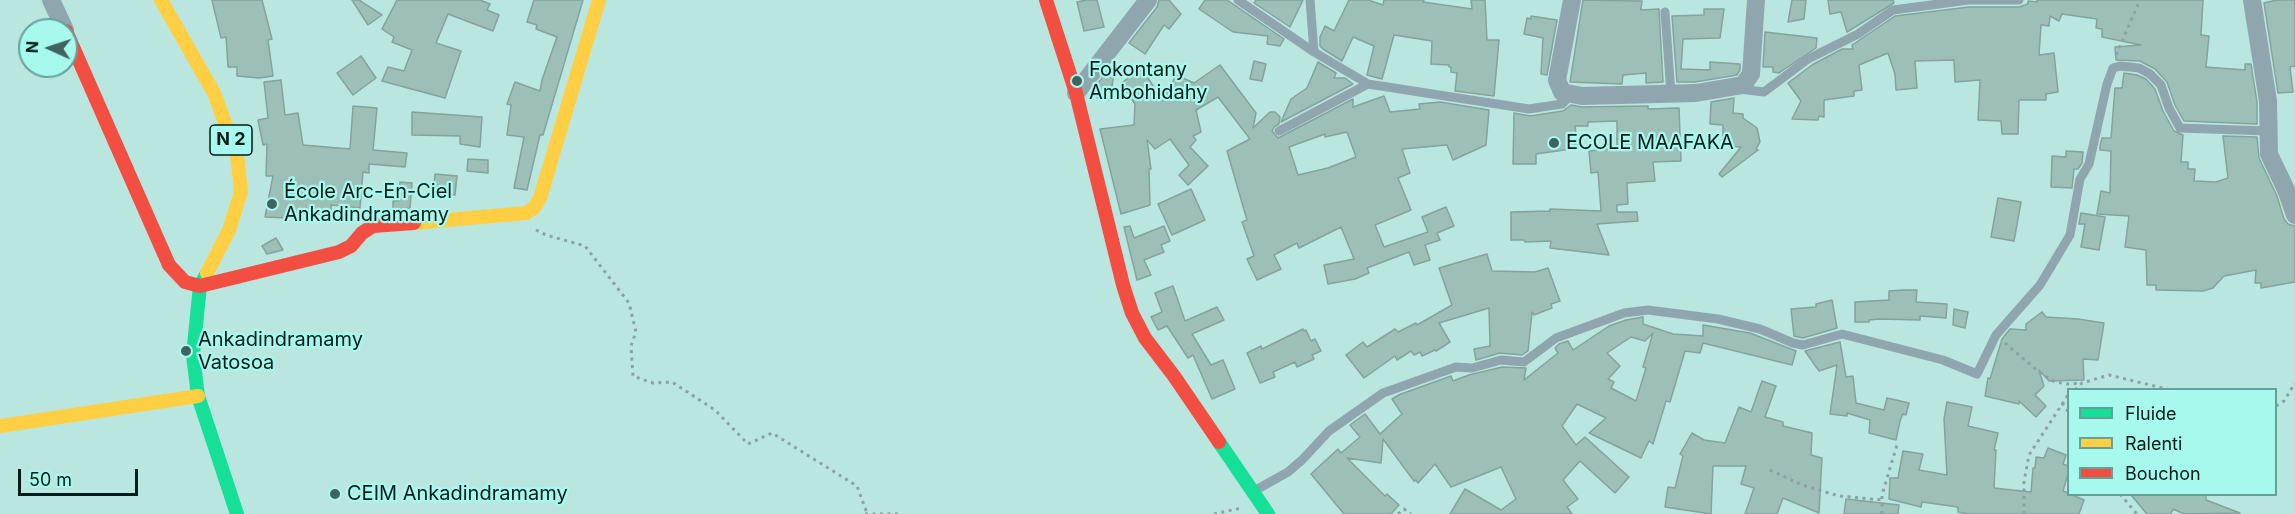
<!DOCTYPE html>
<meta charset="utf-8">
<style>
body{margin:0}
#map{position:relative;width:2295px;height:514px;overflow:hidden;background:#bae6e0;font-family:Inter,sans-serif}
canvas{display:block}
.legend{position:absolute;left:2067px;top:388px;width:210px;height:108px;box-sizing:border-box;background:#a7f9ee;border:2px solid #64a199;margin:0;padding:8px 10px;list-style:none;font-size:18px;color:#001d1a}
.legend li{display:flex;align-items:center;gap:12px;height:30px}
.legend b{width:30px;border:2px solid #64a199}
.north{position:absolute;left:18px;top:18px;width:60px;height:60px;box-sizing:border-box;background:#a7f9ee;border:2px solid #64a199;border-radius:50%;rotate:273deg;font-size:16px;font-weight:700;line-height:24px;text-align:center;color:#001d1a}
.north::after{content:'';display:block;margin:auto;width:21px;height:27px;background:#41635f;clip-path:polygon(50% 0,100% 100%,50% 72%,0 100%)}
.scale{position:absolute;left:18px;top:469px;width:120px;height:27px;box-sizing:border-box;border:3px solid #001d1a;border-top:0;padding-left:8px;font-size:18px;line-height:21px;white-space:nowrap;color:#001d1a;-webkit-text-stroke:4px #a7f9ee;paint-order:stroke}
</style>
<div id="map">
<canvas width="2295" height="514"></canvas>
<ul class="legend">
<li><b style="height:8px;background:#16e098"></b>Fluide</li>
<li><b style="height:8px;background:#ffcf43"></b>Ralenti</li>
<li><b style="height:8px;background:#f24e42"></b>Bouchon</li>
</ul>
<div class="north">N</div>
<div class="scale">50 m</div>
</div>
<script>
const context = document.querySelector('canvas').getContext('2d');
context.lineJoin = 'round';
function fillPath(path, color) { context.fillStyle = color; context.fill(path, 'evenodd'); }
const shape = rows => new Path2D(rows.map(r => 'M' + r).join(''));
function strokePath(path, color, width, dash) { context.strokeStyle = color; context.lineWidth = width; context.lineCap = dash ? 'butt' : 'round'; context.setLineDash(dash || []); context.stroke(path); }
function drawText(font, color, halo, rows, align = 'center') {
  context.font = font + ' Inter,sans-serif'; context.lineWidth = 4.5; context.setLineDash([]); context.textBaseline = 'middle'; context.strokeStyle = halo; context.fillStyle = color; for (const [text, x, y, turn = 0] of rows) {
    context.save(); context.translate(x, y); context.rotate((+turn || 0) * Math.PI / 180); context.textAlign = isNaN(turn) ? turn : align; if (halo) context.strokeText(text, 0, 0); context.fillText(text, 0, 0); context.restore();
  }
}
const building = shape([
 [212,0,262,0,272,39,268,40,273,76,259,78,237,76,237,67,228,67,226,37,221,38,212,0],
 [352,0,359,0,382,15,368,25,352,0],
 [397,0,480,0,490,4,487,10,499,15,493,31,448,14,436,43,461,51,445,98,382,81,388,67,404,71,412,50,392,42,394,37,382,29,397,0],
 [534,0,583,0,543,135,540,135,527,190,514,188,524,137,507,135,511,105,507,104,515,82,540,91,542,80,557,37,536,29,537,25,527,22,534,0],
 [1086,0,1097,0,1104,27,1084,31,1077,2,1086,0],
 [1159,0,1169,0,1181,14,1169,29,1164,25,1145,54,1129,43,1157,7,1159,0],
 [1205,0,1227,0,1284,39,1280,46,1267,44,1268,36,1233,32,1199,9,1205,0],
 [1256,0,1303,0,1290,27,1254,3,1256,0],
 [1349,0,1368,0,1383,5,1384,0,1424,0,1423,2,1472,9,1471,0,1485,0,1487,40,1499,40,1494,96,1455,91,1457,73,1451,72,1451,67,1449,67,1449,65,1431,64,1432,41,1394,35,1382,79,1367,75,1374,46,1353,37,1342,61,1323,49,1320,46,1320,37,1325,26,1334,31,1349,0],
 [1583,0,1642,1,1641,10,1659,9,1663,82,1646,83,1646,73,1623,75,1622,84,1570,82,1583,0],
 [1792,0,1806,0,1804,19,1788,22,1792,0],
 [1828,0,1893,0,1894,3,1847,32,1841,12,1830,14,1828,0],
 [2037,0,2203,0,2201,35,2209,36,2206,67,2245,70,2245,64,2251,64,2257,102,2257,124,2184,121,2175,105,2167,82,2155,69,2140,61,2116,60,2115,47,2141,45,2102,37,2102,29,2096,28,2097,19,2062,14,2059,21,2050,16,2049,26,2041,25,2039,55,2054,53,2058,92,2046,94,2046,100,2019,100,2018,134,2002,134,2001,121,1978,120,1980,80,1955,82,1954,60,1915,61,1917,88,1896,90,1895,74,1888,53,1859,65,1862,90,1854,91,1854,96,1824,100,1824,117,1819,116,1818,120,1792,119,1801,101,1788,83,1812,65,1842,49,1853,49,1852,45,1895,16,1969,7,2019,7,2028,4,2028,1,2037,2,2037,0],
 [2277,0,2295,0,2295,66,2290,67,2293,92,2278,93,2264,3,2277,0],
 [1704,9,1724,9,1720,38,1683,39,1681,69,1710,70,1710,62,1740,64,1740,70,1737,75,1695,82,1677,82,1672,16,1704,15,1704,9],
 [1531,16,1557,20,1547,75,1541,74,1543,38,1524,34,1527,18,1531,19,1531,16],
 [1765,32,1817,38,1816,48,1779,73,1773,72,1773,67,1763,67,1765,32],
 [361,56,376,78,353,95,337,73,361,56],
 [1254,61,1266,64,1262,81,1250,79,1254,61],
 [1318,62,1336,73,1334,78,1345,78,1353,84,1281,122,1291,99,1307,88,1318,62],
 [1220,65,1256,113,1253,128,1270,112,1275,112,1280,117,1279,124,1274,127,1272,131,1278,138,1353,99,1353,107,1384,96,1390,112,1420,109,1419,104,1440,102,1489,110,1486,145,1453,160,1447,145,1402,149,1410,173,1398,178,1411,210,1375,225,1384,247,1428,232,1422,217,1446,207,1454,226,1437,233,1440,240,1425,245,1430,260,1414,265,1409,252,1367,268,1369,273,1355,279,1328,284,1324,265,1354,259,1341,227,1299,248,1297,243,1274,255,1281,269,1257,280,1247,259,1254,256,1242,222,1247,220,1227,151,1250,139,1218,97,1196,110,1201,132,1193,136,1196,140,1190,147,1208,166,1188,185,1179,175,1189,165,1170,139,1155,149,1147,140,1151,169,1149,169,1150,205,1121,214,1100,129,1134,125,1135,104,1121,83,1142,69,1163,101,1176,75,1194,83,1220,65],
 [1347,132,1356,157,1328,168,1298,175,1289,147,1325,134,1325,137,1347,132],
 [1107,71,1114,73,1110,100,1097,98,1099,90,1094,89,1107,71],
 [2124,73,2137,75,2146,79,2155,89,2163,111,2174,131,2183,135,2181,162,2188,162,2188,169,2195,169,2194,181,2216,182,2228,178,2223,136,2257,137,2259,158,2277,196,2284,219,2288,224,2295,226,2295,282,2261,288,2261,283,2255,283,2256,270,2224,276,2213,288,2203,291,2156,290,2156,285,2147,285,2146,250,2125,247,2129,216,2097,214,2101,191,2110,193,2111,151,2100,150,2100,146,2102,138,2111,138,2115,88,2122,88,2124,73],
 [281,80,285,115,298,113,303,145,350,149,353,106,377,108,373,150,407,153,405,167,369,164,369,173,363,172,360,208,331,205,331,214,290,213,287,218,265,217,273,176,266,176,267,144,263,145,258,120,268,118,264,82,281,80],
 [1734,98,1733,113,1743,114,1743,118,1757,128,1760,142,1756,149,1758,150,1722,177,1719,174,1741,147,1723,146,1723,125,1710,124,1711,102,1734,98],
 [1571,105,1582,107,1648,106,1648,109,1679,108,1681,161,1653,162,1655,181,1627,183,1628,204,1617,205,1617,212,1637,212,1638,221,1597,224,1609,255,1550,248,1551,241,1525,242,1524,240,1511,240,1511,212,1550,211,1550,209,1601,211,1598,172,1591,173,1589,151,1617,148,1617,121,1588,122,1588,126,1575,126,1578,148,1536,154,1536,164,1513,164,1514,113,1530,116,1563,111,1571,105],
 [412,112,482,117,480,147,460,144,460,136,412,135,412,112],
 [2066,151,2083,152,2082,163,2078,169,2074,169,2072,188,2051,187,2052,156,2066,157,2066,151],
 [468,159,488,160,488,173,467,171,468,159],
 [435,174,457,176,455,195,433,193,435,174],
 [400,182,412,183,410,208,393,209,393,201,398,201,400,182],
 [1191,189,1205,220,1172,235,1158,204,1191,189],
 [1998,198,2021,202,2014,241,1991,237,1998,198],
 [2081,213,2105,217,2099,250,2081,247,2085,224,2079,224,2081,213],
 [1130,226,1134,238,1164,226,1170,241,1161,245,1164,252,1144,260,1151,275,1137,280,1124,227,1130,226],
 [276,238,283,250,267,254,262,246,276,238],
 [1487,254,1492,271,1535,272,1548,268,1560,301,1551,304,1552,308,1534,315,1532,312,1528,351,1522,355,1500,353,1476,360,1474,349,1490,346,1489,308,1439,323,1450,342,1436,351,1435,350,1422,356,1420,352,1414,355,1411,351,1397,360,1395,356,1364,378,1346,355,1363,342,1367,347,1395,329,1398,332,1416,323,1417,325,1452,305,1439,268,1487,254],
 [1173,286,1185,321,1217,307,1224,320,1192,334,1211,365,1223,360,1235,389,1212,399,1193,355,1188,358,1167,326,1158,330,1151,317,1162,312,1155,293,1173,286],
 [1903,290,1917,290,1916,302,1947,304,1946,318,1920,316,1920,320,1879,319,1869,320,1869,322,1855,322,1855,302,1889,300,1889,291,1903,290],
 [1832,300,1837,328,1803,338,1794,336,1791,309,1816,307,1816,304,1832,300],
 [1954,309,1968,312,1965,328,1953,325,1954,309],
 [2042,312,2046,317,2078,319,2104,323,2098,360,2083,359,2084,380,2049,381,2039,370,2044,386,2035,395,2046,406,2036,417,2019,401,2019,404,1985,396,1988,378,1990,379,2002,339,2010,329,2026,330,2026,324,2042,312],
 [1643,317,1643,324,1673,334,1703,336,1703,325,1750,333,1796,351,1792,365,1703,343,1700,353,1685,351,1670,402,1666,401,1653,444,1649,441,1641,458,1589,433,1606,418,1577,404,1562,426,1576,445,1585,437,1629,477,1615,493,1580,461,1563,480,1578,499,1567,507,1572,514,1450,514,1465,489,1501,510,1516,499,1501,467,1451,487,1435,464,1418,483,1416,480,1414,481,1383,439,1381,463,1347,458,1385,496,1387,494,1399,505,1391,514,1344,514,1311,474,1338,449,1341,453,1360,437,1350,425,1365,414,1380,434,1402,414,1392,399,1401,394,1451,376,1453,381,1469,375,1502,367,1526,368,1524,380,1558,353,1555,348,1559,344,1568,341,1573,350,1609,326,1626,320,1643,317],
 [1653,333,1643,367,1646,368,1636,401,1611,388,1614,382,1608,379,1620,366,1607,353,1631,337,1645,341,1653,333],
 [1303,329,1304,331,1306,330,1311,341,1315,339,1321,351,1312,355,1314,359,1297,367,1295,362,1273,372,1275,377,1260,383,1247,353,1261,346,1262,349,1303,329],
 [1840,342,1846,377,1853,376,1856,403,1884,410,1887,398,1909,403,1906,415,1903,414,1900,421,1896,440,1869,433,1870,420,1847,413,1847,416,1830,414,1837,365,1819,371,1805,351,1840,342],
 [1762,381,1776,386,1765,417,1783,422,1783,426,1812,433,1811,455,1822,458,1819,513,1783,498,1777,514,1745,514,1754,488,1741,484,1746,466,1713,466,1711,514,1665,507,1668,487,1675,488,1683,456,1680,454,1692,433,1704,440,1725,443,1739,407,1751,412,1762,381],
 [1947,402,1972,407,1968,426,1998,433,1994,450,1996,450,1994,488,2031,492,2033,468,2035,468,2036,457,2044,458,2048,448,2066,455,2063,464,2068,466,2068,474,2063,491,2084,500,2079,514,1969,514,1958,512,1958,507,1922,502,1921,507,1889,499,1890,478,1898,478,1903,451,1923,454,1919,470,1947,475,1944,419,1947,402],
 [2131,495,2206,495,2206,500,2240,513,2184,514,2173,509,2171,514,2147,514,2131,495],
 [1846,499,1899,505,1898,514,1844,514,1846,499]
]);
const path = shape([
 [2116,55,2140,0],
 [536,230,546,235,585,246,629,303,636,332,631,346,633,376,653,383,672,382,715,410,748,444,772,433,857,486,867,513],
 [2005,343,2040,373,2055,382,2067,384,2082,383],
 [2075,390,2082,383,2109,375,2171,390],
 [2062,403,2068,411],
 [2276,406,2284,401,2295,383],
 [1770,470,1802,485,1839,496,1882,500],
 [2120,494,2137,514],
 [865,514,901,514],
 [1214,514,1241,508],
 [1398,514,1404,509,1411,514],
 [1882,514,1882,495,1897,445],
 [2024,514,2024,482,2029,455,2068,395]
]);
const lane = shape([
 [1238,0,1314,52,1368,84,1529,109,1562,104,1571,95],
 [1310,0,1314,52],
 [1665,12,1671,94],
 [1739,89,1764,92,1808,59,1858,34,1893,10,1969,0,2019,0],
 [1279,131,1368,84],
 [1254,491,1288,472,1302,460,1329,431,1383,393,1456,367,1472,368,1501,360,1524,362,1556,338,1624,313,1648,310,1718,319,1760,329,1793,343,1803,345,1842,334,1943,360,1977,374,1996,335,2040,285,2070,235,2080,179,2089,164,2107,84,2113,68,2120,66,2139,68,2150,74,2161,85,2169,108,2180,128,2268,131]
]);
const street = shape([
 [51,0,65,30],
 [1572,0,1557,80,1562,92,1582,96,1696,93,1743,85,1751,74,1756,0],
 [2252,0,2268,101,2269,154,2287,192,2295,215],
 [1076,93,1148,0]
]);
const fast = shape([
 [207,273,200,286,193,355,198,396,237,514],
 [1219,442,1268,514]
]);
const slow = shape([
 [161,0,214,93,237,155,241,192,229,230,207,273],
 [414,223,526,213,534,208,540,198,599,0],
 [0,426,198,396]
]);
const jam = shape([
 [1046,0,1076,93,1123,285,1132,313,1145,338,1174,376,1219,442],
 [66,31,169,265,185,282,200,286,339,252,351,246,362,233,373,226,414,223]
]);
const markers = [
 [1077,81,6,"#41635f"],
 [1554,143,6,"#41635f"],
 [272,204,6,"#41635f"],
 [186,351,6,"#41635f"],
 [335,494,6,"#41635f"]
];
const shields = [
 [231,140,42]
];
const shieldNames = [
 ["N 2",231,140]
];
const poiNames = [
 ["Fokontany",1089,70],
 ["Ambohidahy",1089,93],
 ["ECOLE MAAFAKA",1566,143],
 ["École Arc-En-Ciel",284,192],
 ["Ankadindramamy",284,215],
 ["Ankadindramamy",198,340],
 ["Vatosoa",198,363],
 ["CEIM Ankadindramamy",347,494]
];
fillPath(building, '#9cc0b7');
strokePath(building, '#83a39c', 1.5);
strokePath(path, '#8aa2a5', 3, [3, 4.5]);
strokePath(lane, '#90a6ae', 9);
strokePath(street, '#90a6ae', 18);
strokePath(fast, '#16e098', 14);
strokePath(slow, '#ffcf43', 14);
strokePath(jam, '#f24e42', 14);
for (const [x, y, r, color] of markers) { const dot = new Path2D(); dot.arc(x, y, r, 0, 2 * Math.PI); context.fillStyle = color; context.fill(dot); strokePath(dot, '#a7f9ee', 2); }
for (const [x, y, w] of shields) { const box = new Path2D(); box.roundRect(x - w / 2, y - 15, w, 30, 4.5); context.fillStyle = '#a7f9ee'; context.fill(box); strokePath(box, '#001d1a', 1.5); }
drawText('bold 18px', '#001d1a', null, shieldNames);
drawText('20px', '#001d1a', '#a7f9ee', poiNames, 'left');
</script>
